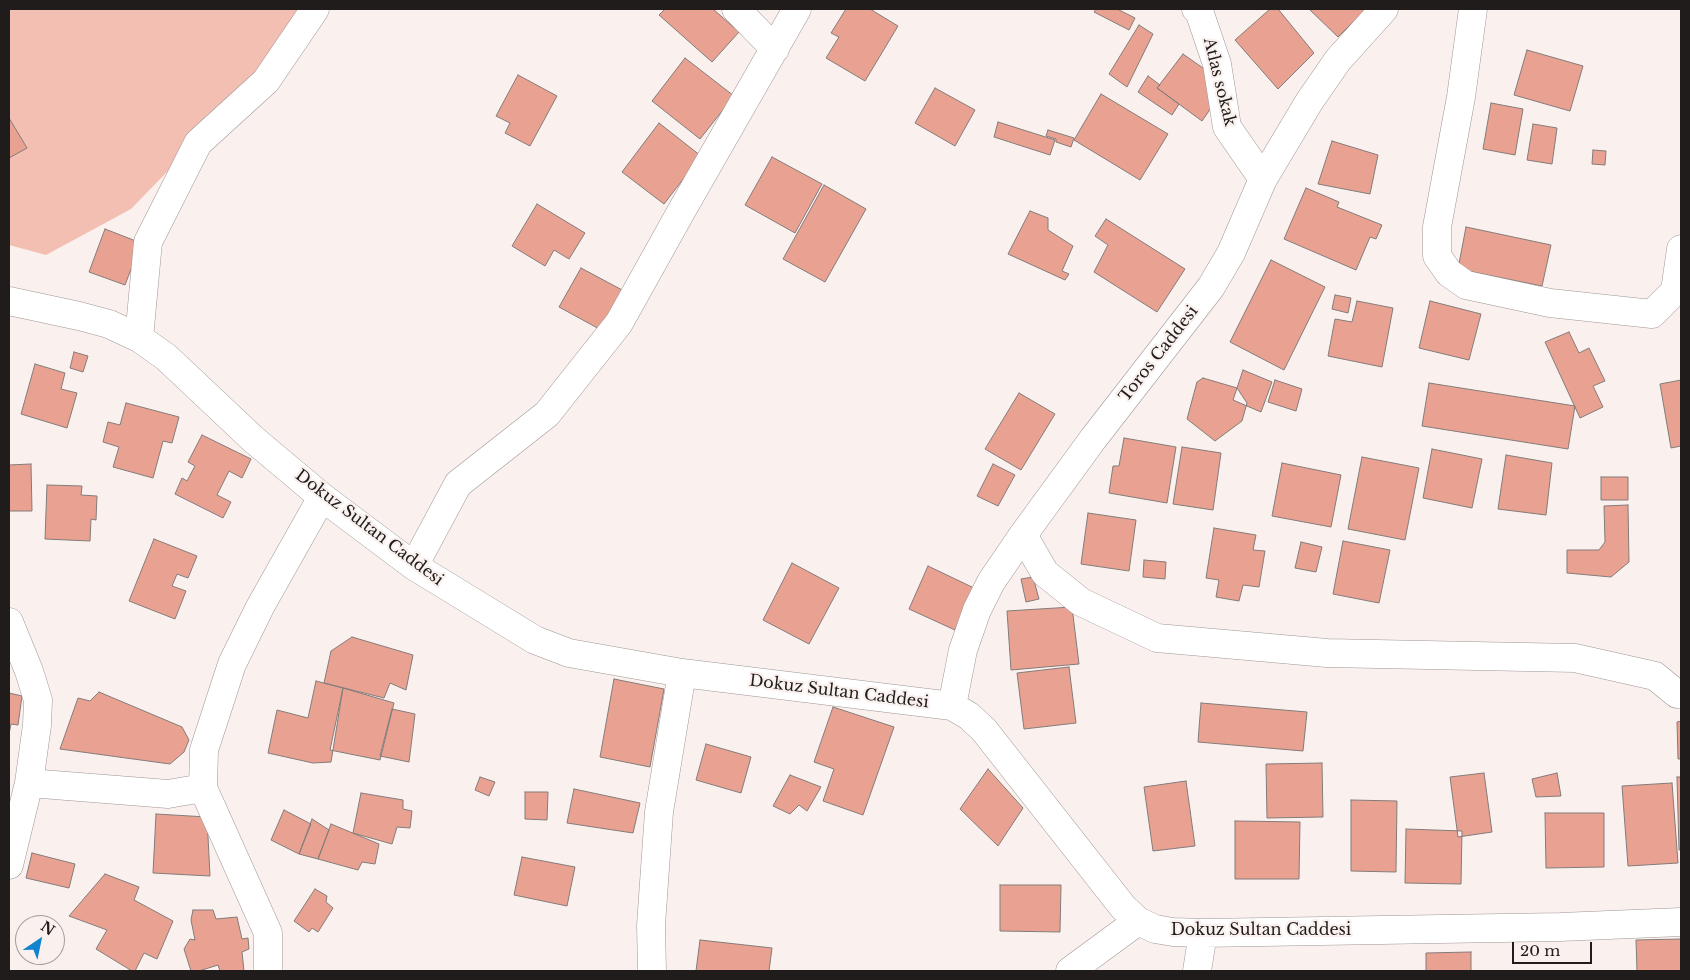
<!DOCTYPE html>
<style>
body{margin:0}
#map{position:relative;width:1690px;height:980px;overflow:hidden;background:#faf1ef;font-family:"Libre Baskerville",serif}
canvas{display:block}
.frame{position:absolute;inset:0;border:10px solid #1f1c1b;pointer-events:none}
.north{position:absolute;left:15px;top:915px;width:50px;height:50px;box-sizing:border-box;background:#faf1ef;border:1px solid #a29c9a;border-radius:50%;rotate:34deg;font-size:14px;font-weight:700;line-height:20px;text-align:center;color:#1f1c1b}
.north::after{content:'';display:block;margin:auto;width:18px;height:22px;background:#1284cd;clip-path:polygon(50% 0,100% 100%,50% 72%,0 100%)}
.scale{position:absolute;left:1512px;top:942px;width:80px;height:22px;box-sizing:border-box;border:2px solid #1f1c1b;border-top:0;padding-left:6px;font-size:15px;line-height:18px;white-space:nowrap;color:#1f1c1b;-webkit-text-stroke:4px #faf1ef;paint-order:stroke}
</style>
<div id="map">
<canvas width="1690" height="980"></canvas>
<div class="frame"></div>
<div class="north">N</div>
<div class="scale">20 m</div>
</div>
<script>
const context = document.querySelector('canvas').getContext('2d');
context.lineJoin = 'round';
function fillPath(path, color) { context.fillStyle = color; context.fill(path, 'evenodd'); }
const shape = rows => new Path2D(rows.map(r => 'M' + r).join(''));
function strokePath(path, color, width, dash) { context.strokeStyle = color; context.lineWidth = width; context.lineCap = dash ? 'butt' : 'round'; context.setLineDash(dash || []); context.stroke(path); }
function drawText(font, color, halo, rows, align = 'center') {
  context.font = font + ' "Libre Baskerville",serif'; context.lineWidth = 4.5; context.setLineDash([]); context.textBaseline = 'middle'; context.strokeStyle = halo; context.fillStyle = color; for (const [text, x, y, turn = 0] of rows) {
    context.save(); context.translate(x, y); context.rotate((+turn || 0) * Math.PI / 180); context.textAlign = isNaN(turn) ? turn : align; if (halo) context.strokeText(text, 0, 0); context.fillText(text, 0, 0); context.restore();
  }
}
const green = shape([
 [9,9,302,9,234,103,131,209,46,255,9,245]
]);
const building = shape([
 [665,9,713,9,739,32,712,62,659,15,665,9],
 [846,9,870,9,898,26,865,81,826,58,839,37,831,33,846,9],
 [1096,9,1117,9,1135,18,1129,30,1094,12,1096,9],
 [1270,9,1278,9,1314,53,1278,89,1235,40,1270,9],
 [1309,9,1366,9,1338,37,1309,9],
 [1139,25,1153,34,1127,87,1109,74,1139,25],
 [1527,50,1583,66,1570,111,1514,95,1527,50],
 [1183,54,1227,85,1202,121,1157,88,1183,54],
 [685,58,734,96,700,139,652,101,685,58],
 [518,75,557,96,530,146,505,133,510,123,496,116,518,75],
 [1148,76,1160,85,1157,88,1179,104,1172,115,1138,92,1148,76],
 [935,88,975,110,955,146,915,123,935,88],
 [1101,94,1168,134,1140,180,1074,140,1101,94],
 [1491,103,1523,109,1515,155,1483,149,1491,103],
 [9,118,27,148,9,158,9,118],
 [998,122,1055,140,1050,155,994,137,998,122],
 [659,123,701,156,664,204,622,172,659,123],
 [1533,124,1557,128,1552,164,1527,160,1533,124],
 [1048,130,1074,138,1071,147,1056,142,1056,139,1046,136,1048,130],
 [1332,141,1378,155,1370,194,1318,184,1332,141],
 [1593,150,1606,151,1605,165,1592,164,1593,150],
 [772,157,822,184,795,233,745,205,772,157],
 [824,185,866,209,825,282,783,259,824,185],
 [1306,188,1339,202,1337,207,1382,225,1376,239,1370,237,1356,270,1284,239,1306,188],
 [537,204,585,233,569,259,554,250,545,266,512,246,537,204],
 [1030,211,1048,218,1048,230,1073,246,1062,271,1069,274,1065,280,1008,254,1030,211],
 [1106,219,1185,269,1157,312,1094,272,1108,245,1095,236,1106,219],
 [1466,227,1551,245,1542,286,1458,269,1466,227],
 [105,229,141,243,125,285,89,272,105,229],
 [1271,260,1325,287,1284,370,1230,342,1271,260],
 [581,268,624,291,603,331,559,307,581,268],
 [1335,295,1351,298,1348,313,1332,309,1335,295],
 [1357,301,1393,308,1382,367,1328,356,1335,319,1352,322,1357,301],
 [1430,301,1481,314,1469,360,1419,348,1430,301],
 [1569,332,1579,353,1589,348,1605,381,1593,386,1603,407,1580,418,1545,342,1569,332],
 [74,352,88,356,83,372,70,368,74,352],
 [35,364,65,373,61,389,77,393,67,428,21,414,35,364],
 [1243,370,1272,382,1261,412,1233,400,1243,370],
 [1203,378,1237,388,1247,403,1242,421,1215,441,1187,419,1197,382,1203,378],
 [1275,380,1302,389,1296,411,1268,402,1275,380],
 [1681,380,1681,446,1671,448,1660,384,1681,380],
 [1429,383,1575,406,1568,449,1422,426,1429,383],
 [1019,393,1055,414,1021,470,985,449,1019,393],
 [126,403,179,417,172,443,163,441,153,478,113,467,119,447,103,442,108,422,120,425,126,403],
 [202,435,251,459,242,478,229,471,217,495,231,502,223,518,175,494,182,478,187,481,195,466,188,462,202,435],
 [1124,438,1176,447,1167,503,1109,493,1113,466,1119,466,1124,438],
 [1182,447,1221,453,1213,510,1173,504,1182,447],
 [1432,449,1482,459,1472,508,1423,498,1432,449],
 [1506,455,1552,463,1546,515,1498,509,1506,455],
 [1362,457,1419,468,1405,540,1348,529,1362,457],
 [1282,463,1341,475,1331,527,1272,516,1282,463],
 [31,464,32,511,9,511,9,465,31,464],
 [993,464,1015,475,998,506,977,496,993,464],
 [1601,477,1628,477,1628,500,1601,500,1601,477],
 [47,485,82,486,81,495,97,496,96,520,91,519,90,541,45,539,47,485],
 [1628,505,1629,562,1611,577,1567,573,1567,550,1599,550,1605,542,1604,506,1628,505],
 [1088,513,1136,520,1129,571,1081,564,1088,513],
 [1214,528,1256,535,1253,550,1265,551,1259,587,1243,585,1239,601,1216,597,1219,580,1206,578,1214,528],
 [154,539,197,556,188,578,177,574,172,586,186,591,175,619,129,601,154,539],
 [1343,541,1390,550,1379,603,1333,594,1343,541],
 [1301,542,1322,547,1316,572,1295,568,1301,542],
 [1144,560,1166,562,1165,579,1143,577,1144,560],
 [792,563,839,588,809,644,763,620,792,563],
 [928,566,974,588,955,630,909,609,928,566],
 [1033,577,1039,599,1026,602,1021,579,1033,577],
 [1072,607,1079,664,1011,670,1007,611,1072,607],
 [352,637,413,655,406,690,390,683,384,698,324,683,331,651,352,637],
 [1069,667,1076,723,1024,729,1017,673,1069,667],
 [614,679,664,689,650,767,600,757,614,679],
 [316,681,343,688,331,762,313,763,268,753,277,710,308,718,316,681],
 [343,688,394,703,380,760,330,750,343,688],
 [99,692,182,727,189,740,184,752,170,764,60,749,78,698,90,701,99,692],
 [9,693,22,696,18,725,11,724,9,734,9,693],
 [1201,703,1307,712,1303,751,1198,742,1201,703],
 [833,707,894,727,863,815,823,801,834,769,814,762,833,707],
 [392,709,415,714,409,762,380,756,392,709],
 [1681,721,1681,759,1678,759,1677,722,1681,721],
 [706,744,751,757,741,793,696,780,706,744],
 [1322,763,1323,817,1267,818,1266,764,1322,763],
 [988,769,1023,808,998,846,960,809,988,769],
 [1484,773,1492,832,1458,837,1450,777,1484,773],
 [1557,773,1561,796,1536,797,1532,779,1557,773],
 [790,775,821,787,807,811,799,805,790,814,773,806,790,775],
 [480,777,495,782,489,796,475,790,480,777],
 [1677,777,1681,777,1681,850,1679,850,1677,777],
 [1186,781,1195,846,1153,851,1144,787,1186,781],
 [1672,783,1678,863,1628,866,1622,786,1672,783],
 [574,789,640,803,633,833,567,823,574,789],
 [525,792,548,792,547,820,525,819,525,792],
 [361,793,403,800,403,809,412,811,410,828,397,827,392,844,353,833,361,793],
 [1351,800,1397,801,1396,872,1351,871,1351,800],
 [284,810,311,824,299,854,271,840,284,810],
 [1545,813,1604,813,1604,867,1546,868,1545,813],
 [156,814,207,817,210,876,153,873,156,814],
 [312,819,329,830,318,859,299,854,312,819],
 [1235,821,1300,822,1299,879,1235,879,1235,821],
 [331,824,379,844,375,864,362,862,358,870,318,859,331,824],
 [1406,829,1462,831,1461,884,1405,883,1406,829],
 [32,853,75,864,69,888,26,878,32,853],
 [522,857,575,867,567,906,514,895,522,857],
 [105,874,139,887,134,900,173,921,157,959,144,953,135,971,132,971,96,949,107,930,69,916,105,874],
 [1000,885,1061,885,1060,932,1000,931,1000,885],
 [315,889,327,896,326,902,333,908,318,932,312,928,309,932,294,921,315,889],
 [193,910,213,910,216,919,237,917,242,939,248,938,249,949,242,952,244,971,220,971,218,965,199,971,191,971,184,949,190,939,195,940,191,920,193,910],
 [1681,939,1681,971,1637,971,1636,940,1681,939],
 [700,940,772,948,769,971,696,971,700,940],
 [1471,952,1471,971,1426,971,1426,953,1471,952]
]);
const minor = shape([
 [736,9,775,49],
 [1196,9,1199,11,1217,64,1227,127,1263,179],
 [1473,9,1461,97,1437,227,1437,256,1449,273,1466,285,1550,303,1652,314,1675,291,1681,249],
 [9,301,79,316,109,324,139,338,166,357,253,439,322,497,414,566,535,640,569,653,682,673,952,706,969,716,984,730,1123,907,1138,921,1155,929,1173,932,1203,933,1560,927,1681,922],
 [139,338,148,242,198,143,266,81,315,9],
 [1023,535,1045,573,1081,602,1157,638,1327,653,1575,658,1655,676,1677,694,1681,694],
 [414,566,458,484,547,414,619,323,682,210,797,9],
 [9,622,29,671,38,700,37,725,29,783,9,865],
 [952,706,963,650,977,610,991,582,1023,535,1093,439,1211,287,1231,253,1263,179,1309,102,1338,60,1384,9],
 [29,783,168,794,203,788],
 [268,971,268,933,203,788,204,750,232,664,260,607,322,497],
 [652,971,651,925,659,812,682,673],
 [1070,971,1138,921],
 [1197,971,1203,933]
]);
const streetNames = [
 ["Atlas sokak",1219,82,76],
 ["Toros Caddesi",1159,354,-52],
 ["Dokuz Sultan Caddesi",369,528,37],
 ["Dokuz Sultan Caddesi",839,692,7],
 ["Dokuz Sultan Caddesi",1261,930]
];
fillPath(green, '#f3bfb3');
fillPath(building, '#e9a292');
strokePath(building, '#837b79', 1);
strokePath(minor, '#9e9694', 29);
strokePath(minor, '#fff', 28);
drawText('16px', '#1f1c1b', '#faf1ef', streetNames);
</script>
